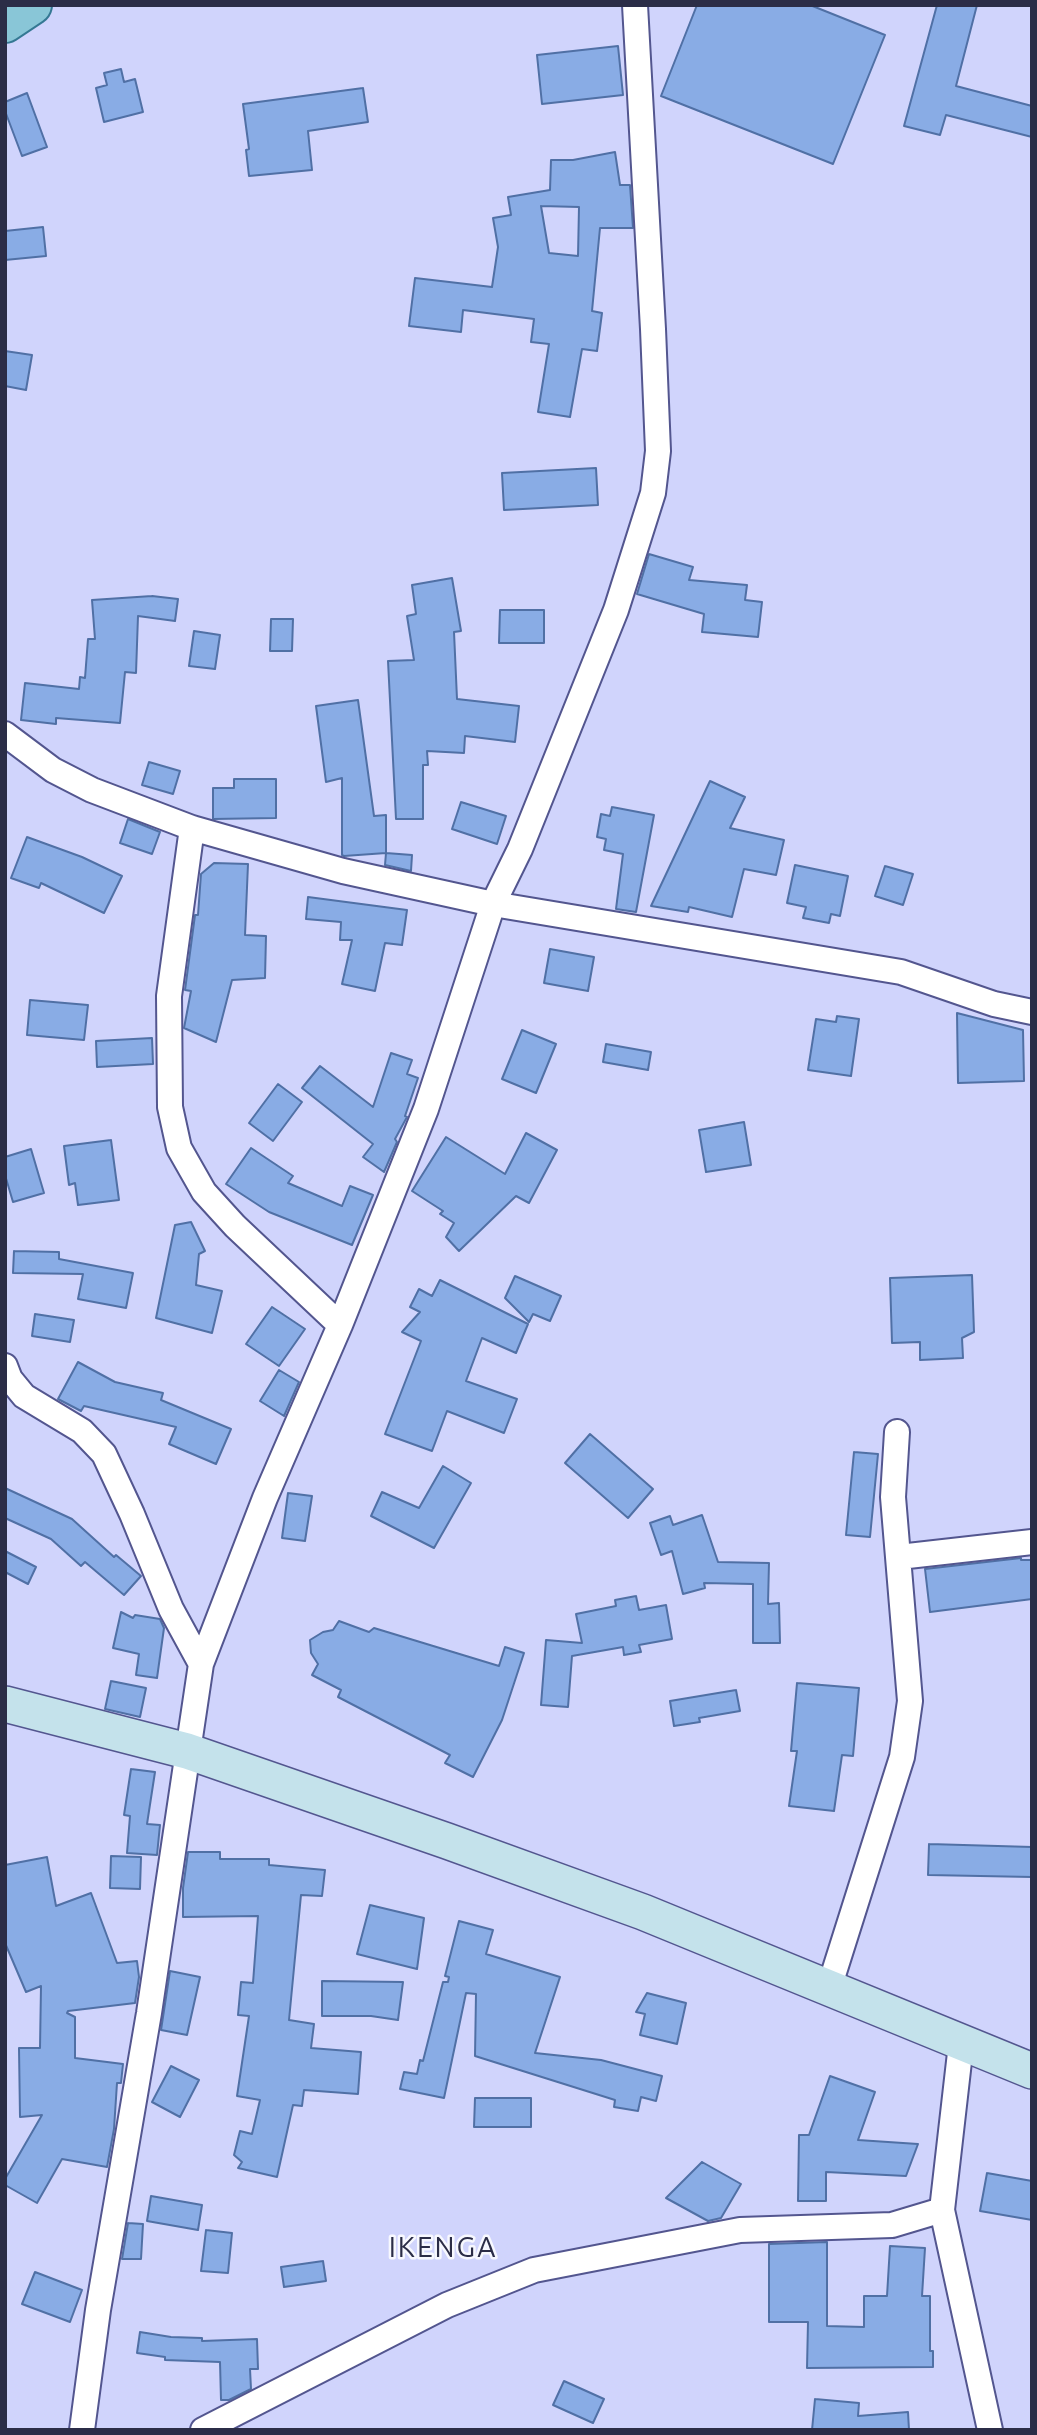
<!DOCTYPE html>
<style>
body{margin:0}
#map{position:relative;width:1037px;height:2435px;overflow:hidden;background:#d0d4fc;font-family:Ubuntu,sans-serif}
canvas{display:block}
.frame{position:absolute;inset:0;border:7px solid #2b2d47;pointer-events:none}
</style>
<div id="map">
<canvas width="1037" height="2435"></canvas>
<div class="frame"></div>
</div>
<script>
const context = document.querySelector('canvas').getContext('2d');
context.lineJoin = 'round';
function fillPath(path, color) { context.fillStyle = color; context.fill(path, 'evenodd'); }
const shape = rows => new Path2D(rows.map(r => 'M' + r).join(''));
function strokePath(path, color, width, dash) { context.strokeStyle = color; context.lineWidth = width; context.lineCap = dash ? 'butt' : 'round'; context.setLineDash(dash || []); context.stroke(path); }
function drawText(font, color, halo, rows, align = 'center') {
  context.font = font + ' Ubuntu,sans-serif'; context.lineWidth = 5; context.setLineDash([]); context.textBaseline = 'middle'; context.strokeStyle = halo; context.fillStyle = color; for (const [text, x, y, turn = 0] of rows) {
    context.save(); context.translate(x, y); context.rotate((+turn || 0) * Math.PI / 180); context.textAlign = isNaN(turn) ? turn : align; if (halo) context.strokeText(text, 0, 0); context.fillText(text, 0, 0); context.restore();
  }
}
const building = shape([
 [697,5,810,5,885,35,833,164,661,96,697,5],
 [937,5,977,5,956,86,1032,106,1032,137,946,115,940,135,904,126,937,5],
 [618,46,623,95,542,104,537,55,618,46],
 [121,69,124,82,135,79,143,112,104,122,96,88,107,85,104,73,121,69],
 [363,88,368,122,308,131,312,170,249,176,246,150,249,149,243,104,363,88],
 [27,93,47,147,22,156,5,111,5,102,27,93],
 [615,152,620,185,630,185,633,228,600,228,592,311,602,313,597,351,582,349,570,417,538,412,549,344,531,342,534,319,463,310,461,332,409,326,415,278,492,287,498,247,493,218,511,215,508,197,550,190,551,160,573,160,615,152],
 [541,206,579,207,578,256,549,253,541,206],
 [43,227,46,256,5,260,5,231,43,227],
 [5,351,32,355,26,390,5,386,5,351],
 [596,468,598,505,504,510,502,473,596,468],
 [649,554,693,567,689,580,747,585,745,600,762,602,758,637,702,632,704,614,637,594,649,554],
 [452,578,461,631,454,632,457,699,519,706,515,742,465,736,464,753,427,751,428,765,423,765,423,819,396,819,388,661,414,660,407,616,416,614,412,585,452,578],
 [152,596,178,599,175,621,138,616,136,673,125,672,120,723,56,718,56,724,21,720,25,683,79,689,80,677,85,678,88,639,95,639,92,600,152,596],
 [500,610,544,610,544,643,499,643,500,610],
 [271,619,293,619,292,651,270,651,271,619],
 [194,631,220,635,215,669,189,666,194,631],
 [358,700,374,816,386,815,386,853,344,856,342,855,342,778,326,782,316,706,358,700],
 [149,762,180,771,173,794,142,785,149,762],
 [234,779,276,779,276,818,213,819,213,788,234,788,234,779],
 [710,781,745,797,730,828,784,840,776,875,744,869,732,917,689,907,688,912,651,906,710,781],
 [461,802,506,816,497,844,452,829,461,802],
 [612,807,654,815,636,912,616,909,623,854,604,850,606,839,597,837,601,814,610,816,612,807],
 [128,819,160,832,152,854,120,843,128,819],
 [27,837,82,857,122,876,104,913,41,883,39,888,11,878,27,837],
 [386,853,412,855,411,871,385,865,386,853],
 [214,863,248,864,245,935,266,936,265,978,232,980,216,1042,184,1028,191,991,185,990,195,915,198,915,201,874,214,863],
 [795,865,848,876,840,916,831,914,829,923,803,918,806,907,787,903,795,865],
 [885,866,913,874,903,905,875,896,885,866],
 [308,897,407,910,402,945,385,943,375,991,342,984,352,940,340,940,341,922,306,919,308,897],
 [550,949,594,957,588,991,544,983,550,949],
 [30,1000,88,1005,84,1040,27,1035,30,1000],
 [957,1013,1023,1030,1024,1081,958,1083,957,1013],
 [837,1016,859,1019,851,1076,808,1070,816,1019,836,1022,837,1016],
 [522,1030,556,1044,536,1093,502,1079,522,1030],
 [152,1038,153,1064,97,1067,96,1041,152,1038],
 [606,1044,651,1052,648,1070,603,1062,606,1044],
 [391,1053,412,1060,407,1074,418,1078,405,1116,407,1117,395,1139,397,1142,384,1172,363,1157,373,1144,302,1088,320,1066,373,1107,391,1053],
 [278,1084,302,1102,273,1141,249,1123,278,1084],
 [744,1122,751,1165,706,1172,699,1130,744,1122],
 [526,1133,557,1150,529,1203,516,1196,459,1251,446,1237,454,1223,440,1214,443,1211,412,1191,446,1137,505,1174,526,1133],
 [111,1140,119,1200,78,1205,75,1183,69,1185,64,1146,111,1140],
 [251,1148,293,1176,288,1183,342,1206,350,1186,373,1195,352,1245,269,1212,226,1184,251,1148],
 [31,1149,44,1193,13,1202,5,1175,5,1157,31,1149],
 [191,1222,205,1251,199,1254,196,1285,222,1291,212,1333,156,1318,175,1225,191,1222],
 [14,1251,59,1252,59,1259,133,1273,126,1308,78,1299,83,1274,13,1273,14,1251],
 [972,1275,974,1332,962,1338,963,1358,920,1360,920,1342,892,1343,890,1278,972,1275],
 [515,1276,561,1296,550,1321,533,1314,529,1322,505,1298,515,1276],
 [440,1280,528,1324,516,1353,482,1338,466,1381,517,1399,504,1433,447,1411,432,1451,385,1434,421,1341,402,1332,420,1312,410,1307,419,1289,432,1296,440,1280],
 [272,1307,305,1329,279,1366,246,1344,272,1307],
 [35,1314,74,1320,70,1342,32,1336,35,1314],
 [78,1362,115,1382,163,1393,161,1400,231,1429,216,1464,169,1444,176,1427,84,1406,81,1411,58,1399,78,1362],
 [279,1370,299,1382,284,1416,260,1401,279,1370],
 [590,1434,653,1489,628,1518,565,1463,590,1434],
 [854,1452,878,1454,870,1537,846,1535,854,1452],
 [443,1466,471,1483,434,1548,371,1516,382,1492,419,1508,443,1466],
 [5,1488,72,1519,114,1557,116,1555,141,1576,124,1595,85,1562,81,1566,51,1539,5,1518,5,1488],
 [288,1493,312,1496,305,1541,282,1538,288,1493],
 [702,1515,718,1562,769,1563,768,1604,779,1603,780,1643,753,1643,753,1584,704,1583,705,1588,683,1594,672,1551,661,1555,650,1523,670,1516,673,1525,702,1515],
 [5,1551,36,1567,28,1584,5,1572,5,1551],
 [1021,1558,1021,1560,1032,1560,1032,1599,930,1612,925,1569,1021,1558],
 [636,1596,639,1610,666,1605,672,1639,639,1645,641,1652,624,1655,623,1647,572,1656,568,1707,541,1705,546,1640,582,1643,576,1614,616,1606,615,1600,636,1596],
 [121,1612,133,1618,135,1615,160,1619,164,1628,157,1678,136,1675,139,1654,113,1648,121,1612],
 [339,1621,369,1632,374,1628,499,1666,505,1647,524,1653,502,1720,473,1777,445,1763,450,1755,338,1697,341,1690,312,1675,318,1664,311,1653,310,1640,323,1632,333,1630,339,1621],
 [111,1681,146,1688,140,1717,105,1709,111,1681],
 [797,1683,859,1688,853,1756,842,1755,834,1811,789,1806,797,1751,791,1751,797,1683],
 [736,1690,740,1711,699,1718,700,1722,674,1726,670,1701,736,1690],
 [131,1769,155,1772,147,1824,160,1825,157,1855,127,1853,130,1816,124,1815,131,1769],
 [929,1844,1032,1847,1032,1877,928,1875,929,1844],
 [188,1852,220,1852,220,1859,269,1859,269,1865,325,1870,322,1896,301,1895,289,2020,314,2024,311,2048,361,2052,358,2094,304,2090,302,2106,293,2105,277,2177,238,2168,242,2162,234,2155,240,2131,252,2134,260,2100,237,2096,249,2016,238,2015,241,1982,253,1983,258,1916,183,1917,183,1888,188,1852],
 [111,1856,141,1857,140,1889,110,1888,111,1856],
 [47,1857,56,1906,91,1893,117,1963,137,1961,139,1977,135,2003,68,2011,67,2013,75,2017,75,2058,123,2064,121,2083,117,2083,114,2129,107,2167,62,2159,37,2203,5,2185,5,2179,42,2115,20,2117,19,2048,40,2048,41,1986,26,1992,5,1943,5,1865,47,1857],
 [370,1905,424,1918,417,1969,357,1954,370,1905],
 [459,1921,493,1930,486,1954,560,1977,535,2053,601,2060,662,2076,656,2101,641,2097,638,2111,614,2107,615,2100,475,2056,476,1994,466,1993,444,2098,400,2089,404,2072,417,2074,420,2060,423,2061,443,1982,448,1982,449,1977,445,1976,459,1921],
 [170,1971,200,1977,187,2035,161,2030,170,1971],
 [322,1981,403,1982,398,2020,371,2016,322,2016,322,1981],
 [647,1993,686,2003,677,2044,640,2035,645,2014,636,2012,647,1993],
 [171,2066,199,2080,180,2117,152,2102,171,2066],
 [830,2076,875,2092,858,2140,918,2144,906,2176,826,2172,826,2201,798,2201,799,2135,809,2135,830,2076],
 [475,2098,531,2098,531,2127,474,2127,475,2098],
 [702,2162,741,2184,721,2218,708,2221,666,2198,702,2162],
 [987,2173,1032,2181,1032,2220,980,2211,987,2173],
 [151,2196,202,2205,198,2230,147,2221,151,2196],
 [128,2223,143,2224,141,2259,122,2259,128,2223],
 [206,2230,232,2233,228,2273,201,2271,206,2230],
 [827,2242,827,2326,864,2327,864,2296,887,2296,890,2246,925,2248,922,2296,930,2296,930,2351,933,2351,933,2367,807,2368,808,2322,769,2322,769,2244,827,2242],
 [323,2261,326,2281,284,2287,281,2267,323,2261],
 [35,2272,82,2290,70,2322,22,2304,35,2272],
 [140,2332,171,2337,202,2338,202,2341,257,2339,258,2369,250,2369,251,2389,229,2400,221,2400,220,2362,165,2360,165,2357,137,2353,140,2332],
 [564,2381,604,2399,593,2423,553,2405,564,2381],
 [815,2399,859,2403,858,2416,908,2412,909,2430,812,2430,815,2399]
]);
const street = shape([
 [5,734,53,770,92,790,192,828,343,871,493,904,901,972,994,1004,1032,1012],
 [192,828,169,996,170,1107,179,1148,204,1192,235,1226,340,1325],
 [5,1366,10,1379,24,1396,82,1431,104,1454,132,1514,171,1609,201,1664],
 [899,1557,1032,1542],
 [829,1988,902,1757,910,1701,893,1497,897,1432],
 [942,2210,990,2430],
 [82,2430,98,2310,149,2013,201,1664,265,1498,340,1325,426,1109,493,904,520,849,616,610,653,493,658,451,653,329,635,5],
 [203,2430,447,2305,534,2270,740,2230,892,2225,942,2210,961,2044]
]);
const secondary = shape([
 [5,1704,187,1751,447,1841,643,1912,1032,2071]
]);
const primary = shape([
 [5,23,32,5]
]);
const quarterNames = [
 ["IKENGA",443,2248]
];
fillPath(building, '#89ace5');
strokePath(building, '#5070a5', 2);
strokePath(street, '#53568f', 28);
strokePath(secondary, '#53568f', 38);
strokePath(primary, '#357893', 42);
strokePath(street, '#fff', 24);
strokePath(secondary, '#c4e2eb', 35);
strokePath(primary, '#89c6d7', 38);
context.letterSpacing = '2px';
drawText('28px', '#2b2d47', '#f7f8fe', quarterNames);
context.letterSpacing = '0px';
</script>
